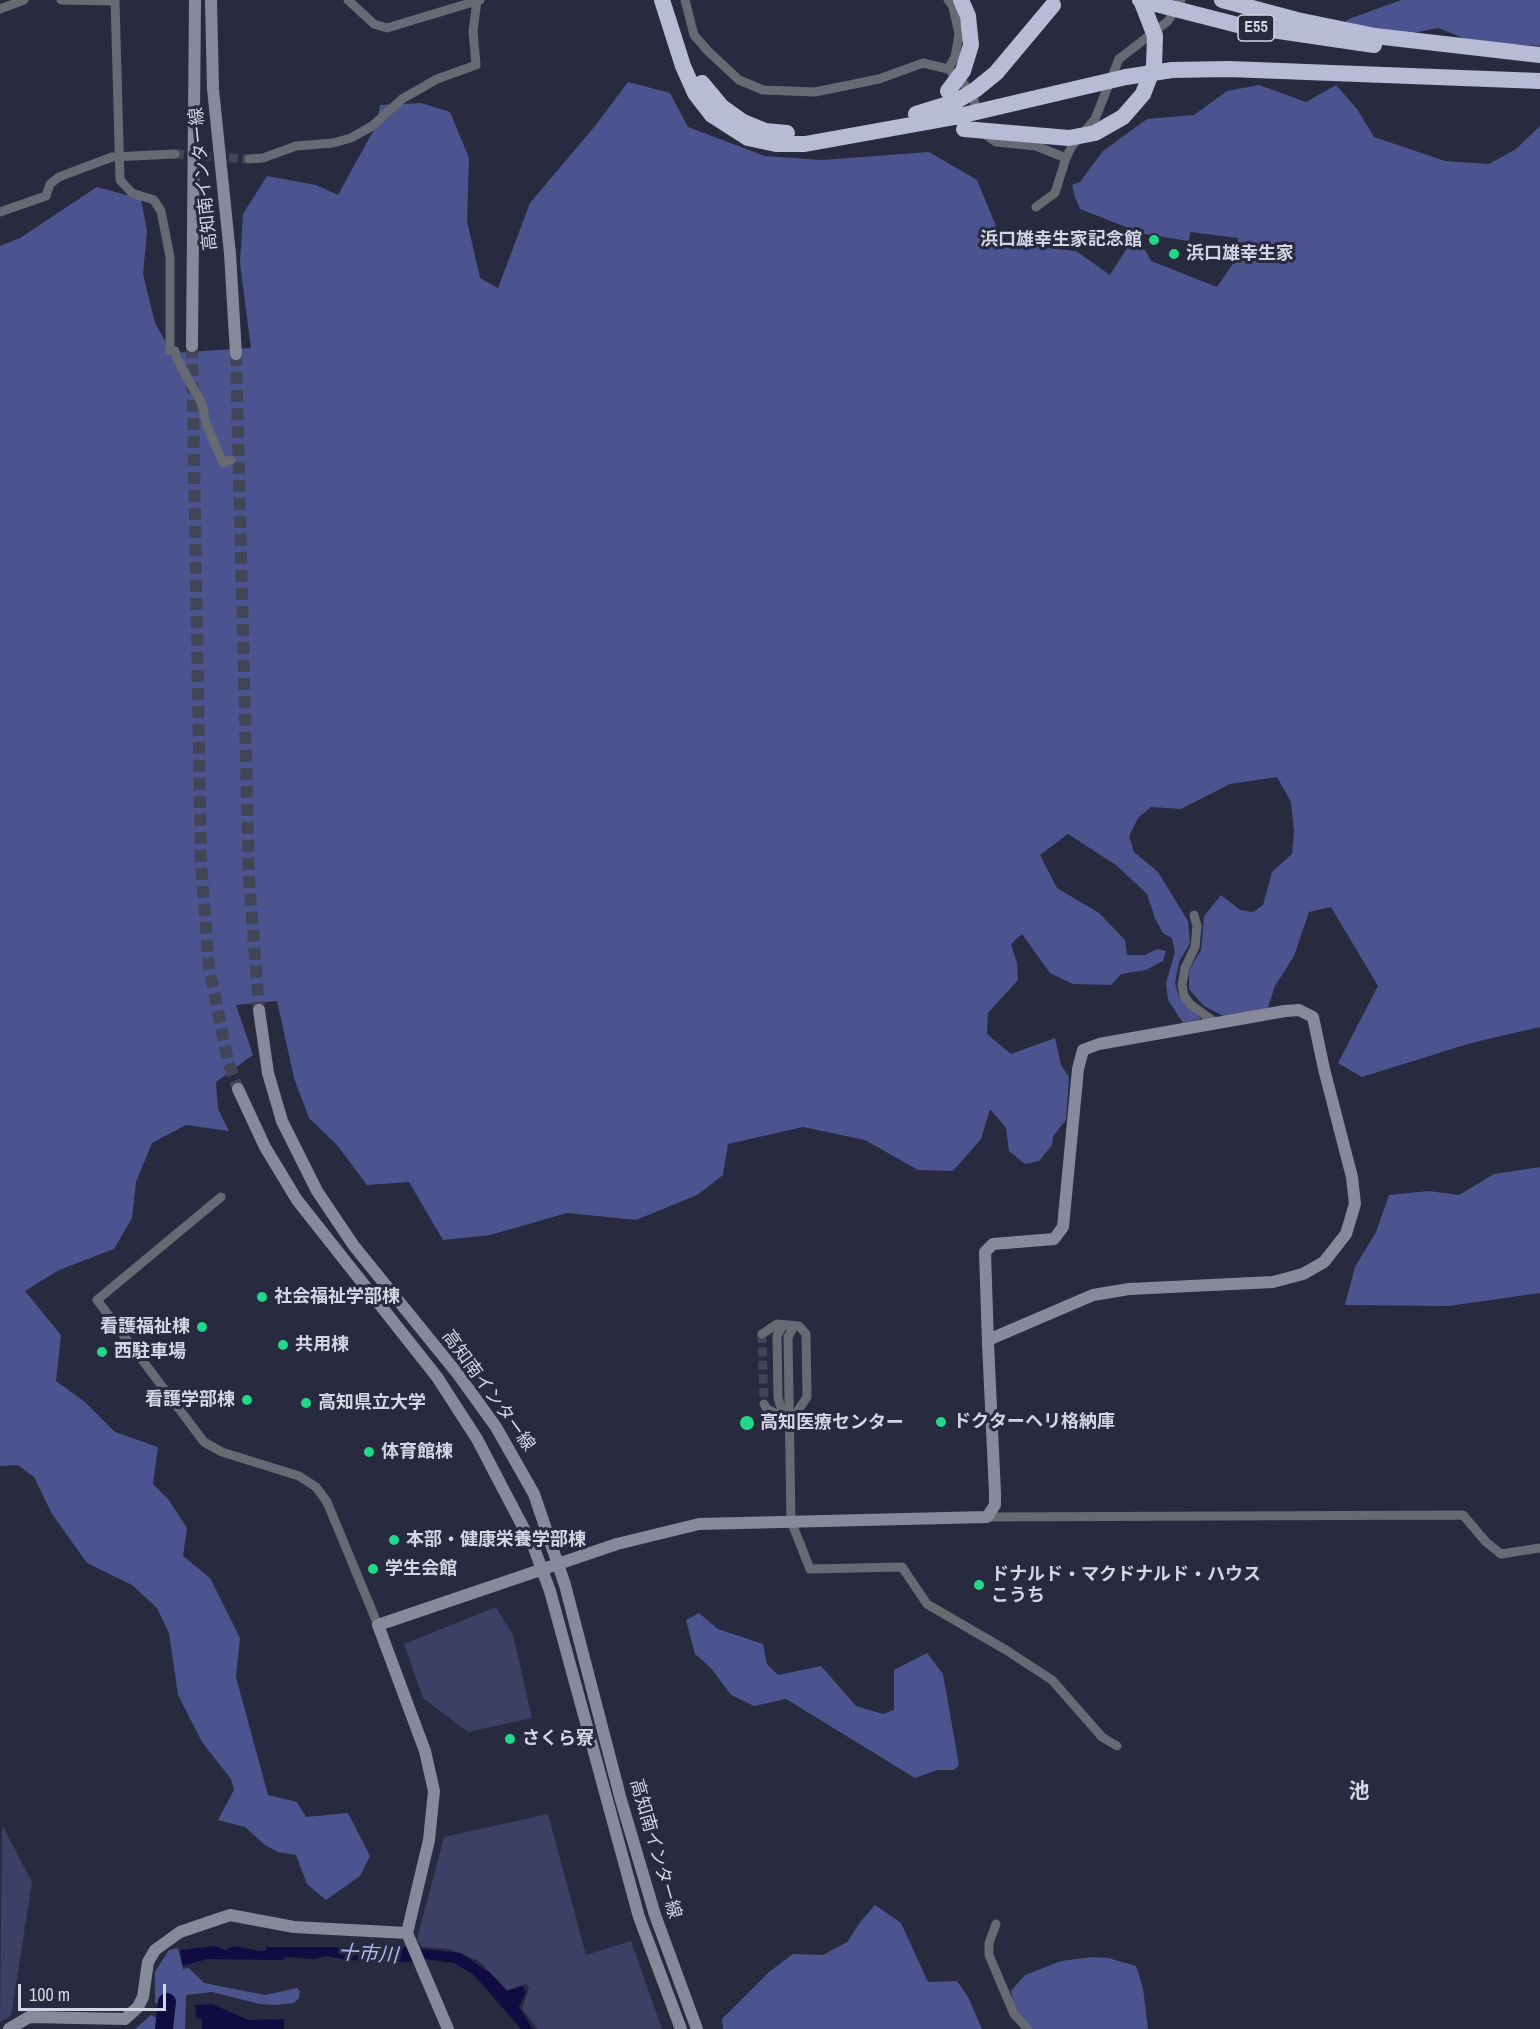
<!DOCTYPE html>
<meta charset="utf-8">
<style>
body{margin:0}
#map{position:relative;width:1540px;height:2029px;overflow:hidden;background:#282b3f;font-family:"Archivo Narrow",sans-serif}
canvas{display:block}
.scale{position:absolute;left:18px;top:1984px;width:148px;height:27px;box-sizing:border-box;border:3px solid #d3d5e2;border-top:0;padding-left:8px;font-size:18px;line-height:21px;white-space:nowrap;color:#d3d5e2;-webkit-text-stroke:4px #282b3f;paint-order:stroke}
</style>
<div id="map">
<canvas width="1540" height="2029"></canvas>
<div class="scale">100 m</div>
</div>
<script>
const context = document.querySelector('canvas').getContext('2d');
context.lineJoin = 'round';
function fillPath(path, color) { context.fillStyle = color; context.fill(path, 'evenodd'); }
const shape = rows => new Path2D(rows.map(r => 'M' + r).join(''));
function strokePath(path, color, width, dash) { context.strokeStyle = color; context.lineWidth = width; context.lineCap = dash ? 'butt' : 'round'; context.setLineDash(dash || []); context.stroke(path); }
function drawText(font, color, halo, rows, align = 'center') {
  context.font = font + ' "Archivo Narrow","Noto Sans JP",sans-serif'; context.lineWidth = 6; context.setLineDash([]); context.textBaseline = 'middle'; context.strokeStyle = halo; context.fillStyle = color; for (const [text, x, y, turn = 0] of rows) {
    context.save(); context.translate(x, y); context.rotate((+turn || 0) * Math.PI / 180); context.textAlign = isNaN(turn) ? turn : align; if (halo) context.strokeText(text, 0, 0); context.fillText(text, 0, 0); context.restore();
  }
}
const green = shape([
 [496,1607,513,1635,532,1718,468,1732,423,1698,404,1644],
 [548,1814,586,1955,631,1941,662,2029,538,2029,522,2009,529,1988,526,1984,507,1990,479,1961,449,1949,422,1947,417,1939,444,1837],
 [2,1825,32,1882,11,2016,0,2022]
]);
const forest = shape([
 [1401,0,1540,0,1540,46,1471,41,1438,28,1407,34,1342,25,1349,19],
 [628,82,670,93,688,127,765,156,822,160,929,152,977,180,1005,248,1039,247,1076,251,1110,275,1132,240,1146,251,1151,261,1217,287,1236,259,1238,238,1190,232,1189,241,1144,234,1080,209,1075,197,1072,185,1080,182,1103,151,1147,119,1194,115,1227,91,1259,85,1306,102,1336,85,1357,109,1374,137,1445,161,1489,164,1516,149,1540,126,1540,1027,1471,1043,1362,1077,1338,1063,1378,986,1331,907,1309,912,1294,956,1275,986,1267,1010,1227,1018,1204,1006,1189,989,1189,971,1201,950,1204,916,1221,895,1240,910,1253,912,1263,905,1272,872,1292,854,1294,831,1291,802,1277,777,1230,784,1181,809,1151,807,1138,818,1129,836,1134,852,1158,872,1188,921,1190,943,1179,962,1175,983,1179,997,1201,1019,1183,1023,1168,1000,1166,983,1175,952,1172,938,1163,933,1155,918,1147,894,1116,865,1068,834,1040,855,1057,888,1099,913,1125,940,1127,955,1145,955,1157,949,1166,951,1163,961,1146,970,1121,974,1111,985,1073,984,1050,973,1022,934,1011,944,1017,963,1018,980,988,1013,987,1034,1011,1054,1055,1038,1061,1065,1069,1077,1066,1120,1053,1136,1052,1145,1039,1161,1025,1164,1009,1151,1006,1128,990,1109,981,1139,953,1171,918,1170,865,1140,803,1127,728,1144,723,1175,697,1195,636,1220,567,1213,490,1235,443,1240,409,1182,367,1185,337,1145,309,1118,294,1078,277,1001,236,1005,253,1055,216,1082,218,1109,229,1131,186,1125,152,1143,136,1182,132,1218,114,1249,59,1270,25,1291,61,1335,56,1381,85,1402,115,1432,158,1447,153,1484,168,1499,187,1528,183,1556,210,1578,240,1638,236,1677,268,1795,297,1802,306,1817,348,1813,370,1856,360,1876,326,1900,307,1884,296,1855,278,1852,265,1845,245,1827,218,1820,234,1790,231,1779,202,1742,178,1695,169,1633,157,1608,132,1585,87,1563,52,1514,34,1477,18,1465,0,1466,0,246,20,238,97,187,141,199,147,231,143,274,155,323,172,353,251,348,240,263,243,214,267,176,316,185,338,195,377,124,380,105,421,103,450,112,469,158,467,221,480,278,498,288,530,203,595,126],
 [1540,1167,1540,1293,1449,1306,1345,1305,1355,1267,1376,1232,1389,1195,1429,1191,1459,1195,1494,1174],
 [699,1613,718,1629,763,1644,767,1664,778,1675,821,1666,856,1706,883,1714,894,1710,894,1670,927,1653,943,1674,959,1765,954,1770,937,1770,915,1778,786,1699,754,1706,731,1695,711,1668,695,1654,686,1620],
 [875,1905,901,1923,928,1982,957,1981,968,1997,982,2029,723,2029,722,2019,769,1972,793,1954,823,1955,847,1942,861,1921],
 [178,1948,183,1969,189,1968,204,1983,265,1995,297,1988,300,1991,299,1998,294,2003,276,2005,260,2004,212,1992,186,1995,185,2029,166,2029,169,2004,155,2003,155,1972,169,1950],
 [1092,1957,1108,1958,1136,1966,1143,1988,1148,2029,1031,2029,1015,2011,1011,1991,1025,1975,1061,1961],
 [151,2015,163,2021,162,2029,135,2029]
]);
const water = shape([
 [215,1946,225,1950,234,1946,261,1951,266,1950,266,1947,404,1947,461,1953,490,1973,507,1991,522,1986,526,1992,519,2007,533,2029,521,2029,474,1975,454,1963,425,1959,410,1962,346,1960,327,1956,314,1959,287,1957,282,1960,207,1959,183,1966,180,1950],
 [212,2004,249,2020,284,2019,284,2029,202,2029,202,2019,196,2018,195,2005]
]);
const river = shape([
 [164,2029,167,2002]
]);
const streetTunnel = shape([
 [175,154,249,159],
 [762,1334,764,1404]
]);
const secondaryTunnel = shape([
 [192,346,201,865,209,966,228,1062,238,1089],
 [236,354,249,879,259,1010]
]);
const street = shape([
 [61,0,115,1],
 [115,0,120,180,132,193,154,200,161,211,170,257,170,350,175,351,177,359,201,402,207,426,223,463,231,460],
 [348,0,374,24,387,28,480,0],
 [685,0,694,35,708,51,739,80,763,90,815,92,879,79,923,63,948,69],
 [948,0,953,7,959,34,955,57,948,69,966,86,974,100,977,115],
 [0,9,24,0],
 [983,133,996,142,1036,146,1066,158,1055,193,1036,207],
 [1066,158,1072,146,1095,119,1119,59,1168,21,1181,0],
 [249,159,263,158,296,146,333,143,351,138,372,126,402,99,437,79,476,65,473,31,477,1],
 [0,212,46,196,50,184,59,177,112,157,175,154],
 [1194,915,1197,926,1195,947,1185,968,1182,985,1184,996,1191,1005,1216,1023],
 [221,1197,97,1300,204,1442,222,1452,299,1476,316,1487,327,1502,378,1625],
 [783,1325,777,1336,778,1397,780,1405,789,1419],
 [794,1326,788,1337,791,1521,810,1569,902,1567,927,1604,1006,1650,1052,1680,1102,1737,1117,1746],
 [762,1334,777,1324,799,1326,806,1334,807,1397,791,1421],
 [764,1404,767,1409,786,1418],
 [987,1517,1463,1515,1486,1542,1501,1554,1540,1548],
 [996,1924,989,1943,989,1955,1014,2014,1028,2029]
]);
const secondary = shape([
 [211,0,213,89,230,254,236,354],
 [192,346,195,0],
 [259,1010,268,1073,282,1121,317,1191,354,1246,457,1373,496,1427,534,1494,565,1585,621,1800,655,1915,697,2029],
 [238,1089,265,1147,297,1200,437,1377,477,1439,534,1548,550,1591,639,1917,681,2029],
 [407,1933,429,1840,434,1791,425,1751,378,1625,617,1544,699,1524,987,1517,995,1505,995,1493,988,1343,985,1252,993,1244,1054,1239,1063,1227,1078,1069,1083,1050,1099,1044,1285,1011,1299,1010,1313,1017,1324,1069,1352,1177,1355,1204,1346,1234,1324,1262,1303,1274,1273,1282,1129,1289,1093,1295,988,1340],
 [9,2029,29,2017,125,2019,138,2007,143,1997,148,1962,155,1950,180,1932,230,1915,294,1927,407,1933,448,2029]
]);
const highway = shape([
 [662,0,683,66,695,93,712,115,748,138,776,144,805,144,955,117],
 [1222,0,1297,20,1375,36,1540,55],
 [1126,77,1172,70,1229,69,1540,81],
 [702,83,722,107,743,122,765,131,787,133],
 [916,114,955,102]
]);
const highwayBridge = shape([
 [1140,0,1238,25,1374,45],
 [948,91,963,71,971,45,968,16,961,0],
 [955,102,975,90,996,73,1053,5],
 [955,117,1126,77],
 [964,129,1069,138,1095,133,1123,117,1143,94,1154,66,1155,36,1141,0]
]);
const markers = [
 [1154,240,6,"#20d887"],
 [1174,254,6,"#20d887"],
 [262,1297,6,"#20d887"],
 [202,1327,6,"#20d887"],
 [283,1345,6,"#20d887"],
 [102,1352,6,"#20d887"],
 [247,1400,6,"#20d887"],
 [306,1403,6,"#20d887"],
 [941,1422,6,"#20d887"],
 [747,1423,8,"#20d887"],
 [369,1452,6,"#20d887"],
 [394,1540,6,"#20d887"],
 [373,1569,6,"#20d887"],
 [979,1585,6,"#20d887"],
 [510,1739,6,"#20d887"]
];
const shields = [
 [1256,28,36]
];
const shieldNames = [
 ["E55",1256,28]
];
const streetNames = [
 ["高知南インター線",204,179,-96],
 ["高知南インター線",488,1391,54],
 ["高知南インター線",655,1849,74]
];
const poiNames = [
 ["浜口雄幸生家記念館",1142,240,"right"],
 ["浜口雄幸生家",1186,254],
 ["社会福祉学部棟",274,1297],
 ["看護福祉棟",190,1327,"right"],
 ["共用棟",295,1345],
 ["西駐車場",114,1352],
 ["看護学部棟",235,1400,"right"],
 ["高知県立大学",318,1403],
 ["ドクターヘリ格納庫",953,1422],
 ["高知医療センター",760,1423],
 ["体育館棟",381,1452],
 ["本部・健康栄養学部棟",406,1540],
 ["学生会館",385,1569],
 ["ドナルド・マクドナルド・ハウス",991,1575],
 ["こうち",991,1596],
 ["さくら寮",522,1739]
];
const waterNames = [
 ["十市川",368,1955,3]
];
const quarterNames = [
 ["池",1359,1792]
];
fillPath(green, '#3c4064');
fillPath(forest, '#4d538e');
fillPath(water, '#100c41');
strokePath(river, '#100c41', 18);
strokePath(streetTunnel, '#424457', 9, [9, 4.5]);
strokePath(secondaryTunnel, '#424457', 12, [12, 6]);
strokePath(street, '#676973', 9);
strokePath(secondary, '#878a9b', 12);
strokePath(highway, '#b7bbd5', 16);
strokePath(highwayBridge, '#b7bbd5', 16);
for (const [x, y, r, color] of markers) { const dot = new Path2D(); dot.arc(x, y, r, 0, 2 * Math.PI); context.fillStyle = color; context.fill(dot); strokePath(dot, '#282b3f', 2); }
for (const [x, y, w] of shields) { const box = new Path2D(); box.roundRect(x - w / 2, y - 13, w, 26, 4.5); context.fillStyle = '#282b3f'; context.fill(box); strokePath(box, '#d3d5e2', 1.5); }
drawText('bold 16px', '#d3d5e2', null, shieldNames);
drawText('18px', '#d3d5e2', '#282b3f', streetNames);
drawText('bold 18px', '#d3d5e2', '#282b3f', poiNames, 'left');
drawText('italic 20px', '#b3bbf0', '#282b3f', waterNames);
drawText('bold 21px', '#d3d5e2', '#282b3f', quarterNames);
</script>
